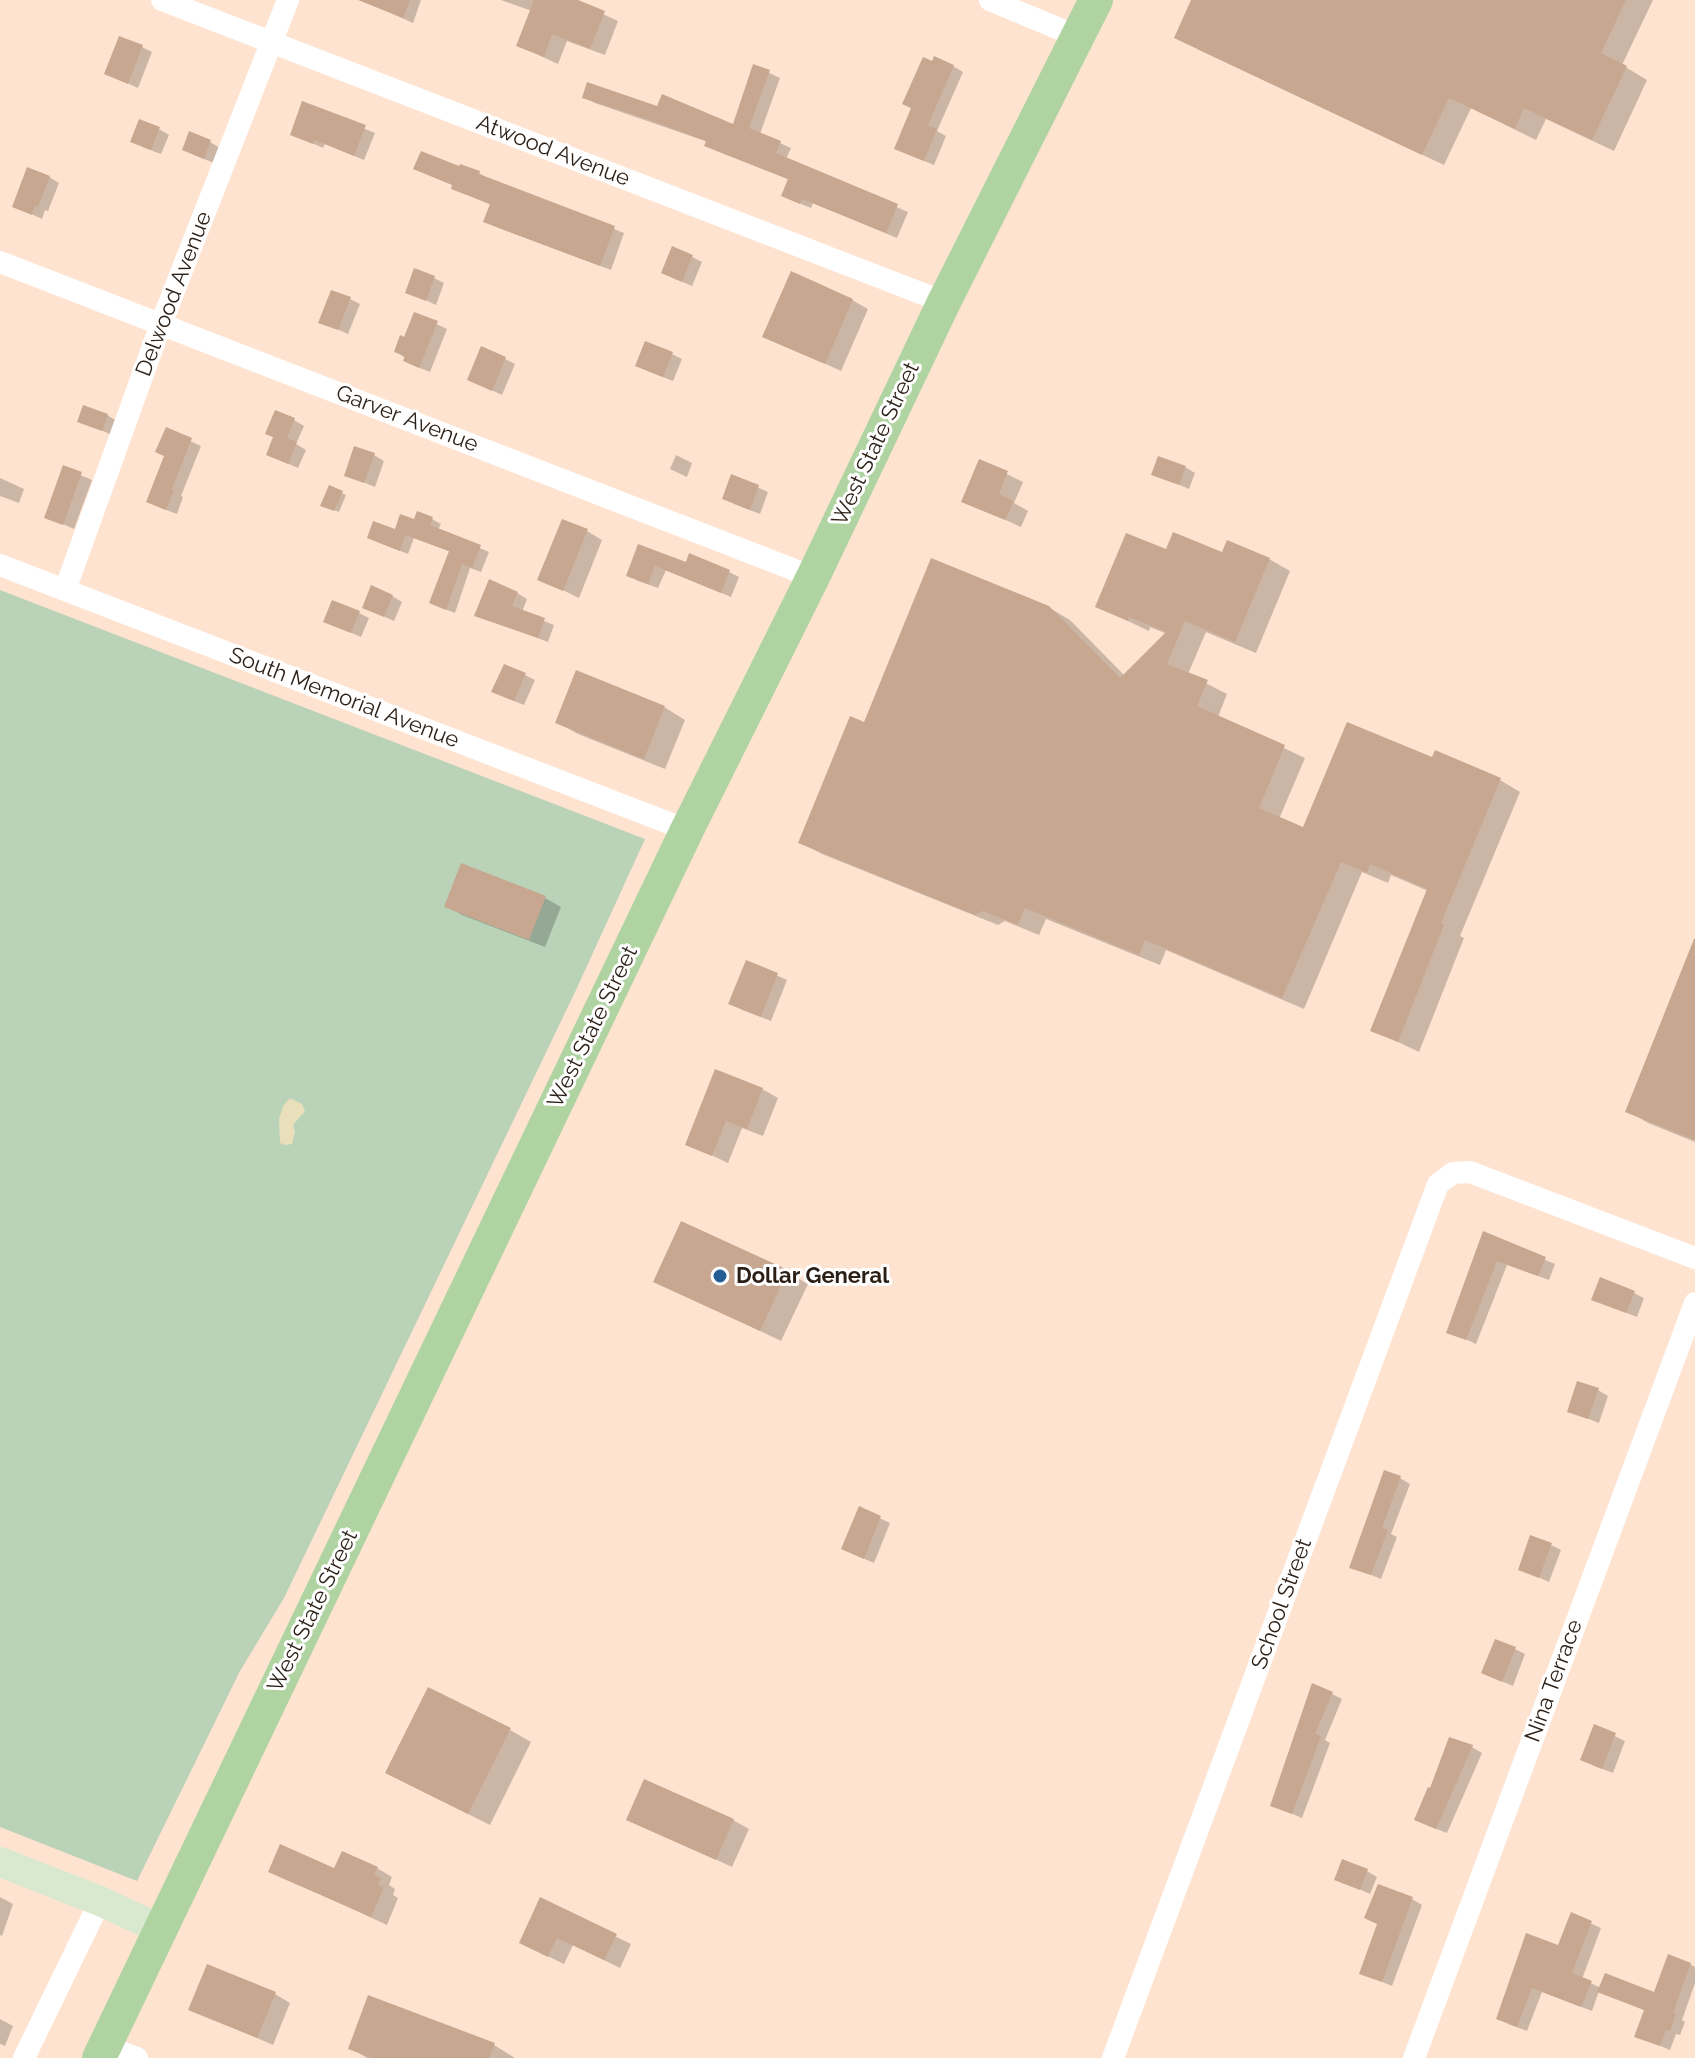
<!DOCTYPE html>
<style>
body{margin:0}
canvas{display:block;background:#fee3d0}
</style>
<canvas width="1695" height="2058"></canvas>
<script>
const context = document.querySelector('canvas').getContext('2d');
context.lineJoin = 'round';
function fillPath(path, color) { context.fillStyle = color; context.fill(path, 'evenodd'); }
const shape = rows => new Path2D(rows.map(r => 'M' + r).join(''));
function strokePath(path, color, width, dash) { context.strokeStyle = color; context.lineWidth = width; context.lineCap = dash ? 'butt' : 'round'; context.setLineDash(dash || []); context.stroke(path); }
function drawText(font, color, halo, rows, align = 'center') {
  context.font = font + ' Raleway,sans-serif'; context.lineWidth = 6; context.setLineDash([]); context.textBaseline = 'middle'; context.strokeStyle = halo; context.fillStyle = color; for (const [text, x, y, turn = 0] of rows) {
    context.save(); context.translate(x, y); context.rotate((+turn || 0) * Math.PI / 180); context.textAlign = isNaN(turn) ? turn : align; if (halo) context.strokeText(text, 0, 0); context.fillText(text, 0, 0); context.restore();
  }
}
const green = shape([
 [0,590,645,839,576,990,284,1598,240,1671,137,1881,0,1827]
]);
const sand = shape([
 [290,1098,302,1104,305,1111,293,1125,295,1132,292,1144,285,1145,280,1143,279,1119,283,1106]
]);
const shadow = shape([
 [380,0,421,0,413,23,377,7],
 [501,0,572,0,618,21,605,55,567,41,558,64,519,46,532,11],
 [1194,0,1653,0,1622,65,1647,80,1614,151,1546,119,1536,140,1471,108,1444,165,1197,49],
 [142,47,152,52,138,88,107,74],
 [754,66,780,78,760,134,791,148,786,159,908,212,897,238,813,203,811,208,794,201,790,180,717,151,707,145,708,142,595,103,584,97,658,109,735,127],
 [953,66,963,72,937,131,946,136,934,165,907,154],
 [304,104,375,133,364,160,325,144,323,148,292,134],
 [159,129,169,135,161,154,142,147],
 [210,142,220,148,214,163,194,155],
 [460,169,479,173,488,179,624,233,611,270,496,227,491,205,453,188],
 [49,177,59,183,48,211,45,210,42,219,14,206],
 [692,257,702,262,692,286,673,278],
 [434,278,444,283,436,305,408,292],
 [350,299,360,304,348,334,321,322],
 [852,300,868,309,841,371,765,336],
 [415,314,447,329,430,372,415,366,396,351,406,339],
 [672,354,682,359,673,381,647,371],
 [505,359,515,364,502,395,480,385],
 [107,415,117,421,112,435,80,421],
 [294,420,304,426,296,444,306,450,298,468,268,455,275,437],
 [167,430,201,446,181,496,183,497,177,514,158,507],
 [374,455,384,461,375,487,346,475],
 [676,455,692,463,687,477,670,469],
 [980,461,1023,482,1014,503,1028,511,1021,527,964,501],
 [1185,467,1195,473,1189,489,1154,474],
 [64,468,92,480,74,529,54,520],
 [733,476,768,492,760,514,734,504],
 [0,478,24,489,19,503,0,496],
 [342,493,346,495,339,512,327,507],
 [432,519,441,524,438,530,489,552,481,572,470,568,455,613,439,607,451,552,414,538,408,554,377,542,415,522],
 [587,531,602,540,579,598,540,579],
 [640,546,687,564,729,572,739,577,731,597,666,570,658,588,638,581,629,575],
 [1167,552,1269,559,1290,571,1256,653,1206,632,1188,674,1227,694,1218,717,1305,758,1279,819,1304,829,1433,760,1500,780,1520,792,1460,936,1464,938,1419,1052,1373,1030,1428,891,1391,875,1388,883,1362,872,1304,1009,1166,950,1160,965,1046,919,1039,935,1005,921,998,925,822,854,801,843,865,724,1048,607,1070,620,1125,676,1167,634,1150,627,1149,631,1098,607],
 [517,593,527,599,522,612,554,625,548,642,476,615],
 [392,596,402,602,394,621,374,612],
 [359,613,369,618,361,637,326,622],
 [525,675,535,680,524,705,504,697],
 [664,707,685,720,665,769,578,734,557,722],
 [462,866,545,898,561,907,545,947,462,915,447,906],
 [747,962,787,980,771,1021,740,1009],
 [1695,968,1695,1142,1648,1123,1628,1111],
 [762,1089,778,1098,763,1136,742,1128,728,1163,688,1144],
 [1484,1234,1555,1264,1549,1280,1507,1265,1476,1344,1449,1332],
 [787,1272,808,1284,781,1341,656,1281],
 [1634,1293,1644,1298,1637,1317,1604,1304],
 [1598,1390,1608,1396,1599,1423,1569,1411],
 [1400,1478,1410,1484,1391,1534,1397,1537,1381,1579,1351,1567],
 [860,1509,890,1523,874,1563,853,1554],
 [1551,1545,1561,1550,1549,1582,1520,1569],
 [1515,1649,1525,1654,1513,1686,1494,1678],
 [1332,1694,1342,1699,1325,1740,1330,1743,1302,1818,1272,1805],
 [1595,1727,1625,1741,1613,1773,1592,1765],
 [510,1730,531,1742,490,1825,408,1784],
 [1472,1747,1482,1753,1447,1833,1426,1825,1431,1790],
 [629,1819,733,1820,749,1829,732,1867],
 [377,1868,392,1877,389,1885,395,1889,393,1895,398,1898,387,1925,270,1871],
 [1367,1871,1377,1877,1370,1894,1337,1879],
 [0,1897,13,1904,2,1936,0,1935],
 [1412,1899,1422,1905,1392,1986,1361,1973],
 [541,1900,631,1944,620,1968,573,1945,564,1964,537,1951],
 [1572,1915,1601,1928,1582,1979,1601,1988,1655,1995,1690,1964,1695,1967,1695,1983,1682,2020,1685,2022,1680,2035,1676,2034,1670,2050,1637,2036,1646,2011,1599,1991,1592,2011,1542,1992,1527,2031,1508,2024,1559,1948],
 [275,1994,290,2003,273,2045,191,2009],
 [0,2019,13,2026,5,2046,0,2044],
 [494,2045,515,2058,367,2058,350,2048]
]);
const building = shape([
 [358,0,410,0,403,18],
 [534,0,578,0,605,11,590,49,552,34,544,57,516,46],
 [1191,0,1626,0,1601,53,1627,66,1592,140,1524,108,1515,129,1449,98,1422,155,1174,38],
 [119,36,143,45,128,84,104,74],
 [934,56,954,65,928,125,937,129,924,161,894,149,911,108,902,104,923,57,932,61],
 [753,64,770,70,749,128,781,141,776,153,898,204,886,233,802,199,800,204,781,196,788,179,704,146,706,141,641,117,582,98,587,82,657,106,662,94,733,124],
 [302,101,366,125,354,156,315,140,313,144,290,135],
 [139,119,160,127,151,150,130,142],
 [189,131,211,140,204,159,182,150],
 [421,151,459,166,460,164,480,171,479,174,615,226,600,266,483,222,490,204,451,189,452,185,413,169],
 [27,167,50,176,38,207,35,206,32,215,12,207],
 [672,246,693,255,682,282,661,273],
 [414,268,435,276,426,301,405,293],
 [791,271,853,299,825,364,762,337],
 [331,290,351,297,338,330,318,323],
 [414,312,438,321,419,368,403,361,405,356,394,352,400,335,404,337],
 [645,341,673,352,663,377,635,366],
 [481,346,506,357,492,391,467,380],
 [83,405,108,414,102,431,77,422],
 [275,410,295,418,287,438,297,442,288,464,266,455,273,437,265,434],
 [166,427,192,438,172,489,174,490,166,510,146,502,164,456,155,452],
 [354,446,375,453,364,483,344,476],
 [1158,456,1186,466,1179,485,1151,475],
 [979,459,1008,471,999,494,1014,501,1005,520,961,502],
 [63,465,82,472,63,525,44,518],
 [731,474,759,485,750,510,722,499],
 [329,485,343,491,334,511,320,506],
 [417,511,433,517,430,525,481,545,472,568,462,564,446,610,429,603,449,551,405,535,400,551,367,538,373,521,395,529,400,514,414,519],
 [562,519,588,529,563,591,537,580],
 [1173,532,1222,552,1227,540,1270,558,1235,642,1185,621,1167,664,1208,680,1197,706,1285,745,1259,808,1303,827,1347,722,1432,757,1435,750,1501,778,1441,923,1444,925,1398,1042,1370,1031,1427,889,1370,864,1367,873,1341,862,1282,998,1145,940,1139,955,1025,908,1018,925,983,911,975,915,798,843,850,716,864,722,931,558,1049,606,1120,678,1166,632,1129,617,1128,621,1095,607,1126,533,1166,549],
 [638,544,686,562,689,553,730,570,721,593,655,566,648,584,626,576],
 [489,579,518,592,512,606,545,618,538,638,474,616],
 [371,585,393,595,384,617,362,608],
 [332,600,360,611,351,633,323,622],
 [504,664,526,673,514,701,491,692],
 [576,670,665,706,644,759,555,723],
 [461,863,546,896,529,940,444,907],
 [1694,939,1695,939,1695,1140,1625,1112],
 [746,960,778,973,761,1017,728,1004],
 [715,1069,763,1088,747,1129,726,1121,712,1156,685,1145],
 [681,1221,788,1270,760,1331,653,1282],
 [1483,1231,1546,1257,1538,1276,1497,1261,1466,1340,1446,1333],
 [1600,1277,1635,1291,1626,1313,1591,1300],
 [1577,1381,1599,1388,1588,1419,1567,1412],
 [1384,1470,1401,1476,1382,1528,1388,1530,1371,1575,1349,1568],
 [859,1506,881,1516,864,1559,841,1549],
 [1530,1535,1552,1543,1539,1578,1518,1570],
 [1495,1639,1516,1647,1502,1682,1481,1673],
 [1312,1683,1333,1692,1315,1734,1321,1736,1292,1814,1270,1806],
 [428,1687,511,1728,468,1814,385,1773],
 [1594,1724,1616,1733,1602,1769,1580,1760],
 [1449,1737,1473,1745,1436,1829,1414,1820,1428,1787,1430,1788],
 [644,1779,734,1819,716,1860,626,1820],
 [280,1844,334,1868,342,1851,378,1867,374,1875,381,1878,378,1885,384,1887,371,1917,268,1872],
 [1342,1859,1368,1869,1360,1890,1334,1880],
 [1378,1884,1413,1897,1382,1982,1359,1974,1377,1924,1364,1918],
 [540,1897,617,1934,604,1960,557,1938,548,1957,519,1943],
 [1571,1912,1592,1921,1572,1973,1592,1981,1581,2007,1532,1988,1517,2027,1496,2019,1526,1933,1558,1945],
 [1668,1954,1691,1963,1673,2013,1676,2014,1670,2031,1666,2030,1660,2046,1634,2037,1644,2010,1597,1992,1605,1973,1654,1992],
 [207,1964,276,1992,257,2038,188,2010],
 [368,1995,495,2043,489,2058,372,2058,348,2049]
]);
const street = shape([
 [162,0,944,302],
 [990,0,1079,37],
 [0,262,813,577],
 [0,565,687,830],
 [65,590,161,324,288,0],
 [105,2046,137,2058],
 [24,2058,100,1901],
 [1113,2058,1438,1184,1453,1173,1470,1172,1695,1258],
 [1414,2058,1695,1303]
]);
const secondary = shape([
 [0,1862,100,1901,160,1929]
]);
const primary = shape([
 [99,2058,687,830,813,577,944,302,1096,0]
]);
const markers = [
 [720,1276,8,"#255d95"]
];
const streetNames = [
 ["Atwood Avenue",553,151,21],
 ["Delwood Avenue",174,294,-69],
 ["Garver Avenue",407,419,21],
 ["West State Street",876,444,-65],
 ["South Memorial Avenue",344,698,21],
 ["West State Street",593,1027,-64],
 ["School Street",1282,1604,-70],
 ["West State Street",313,1611,-64],
 ["Nina Terrace",1554,1681,-70]
];
const poiNames = [
 ["Dollar General",736,1276]
];
fillPath(green, '#b9d2b8');
fillPath(sand, '#e9e0bb');
fillPath(shadow, '#0003');
fillPath(building, '#c7a790');
strokePath(street, '#fff', 22);
strokePath(secondary, '#d8e9d0', 30);
strokePath(primary, '#b0d4a1', 34);
for (const [x, y, r, color] of markers) { const dot = new Path2D(); dot.arc(x, y, r, 0, 2 * Math.PI); context.fillStyle = color; context.fill(dot); strokePath(dot, '#fff', 3); }
drawText('22px', '#2b1f16', '#fff', streetNames);
drawText('bold 22px', '#2b1f16', '#fff', poiNames, 'left');
</script>
